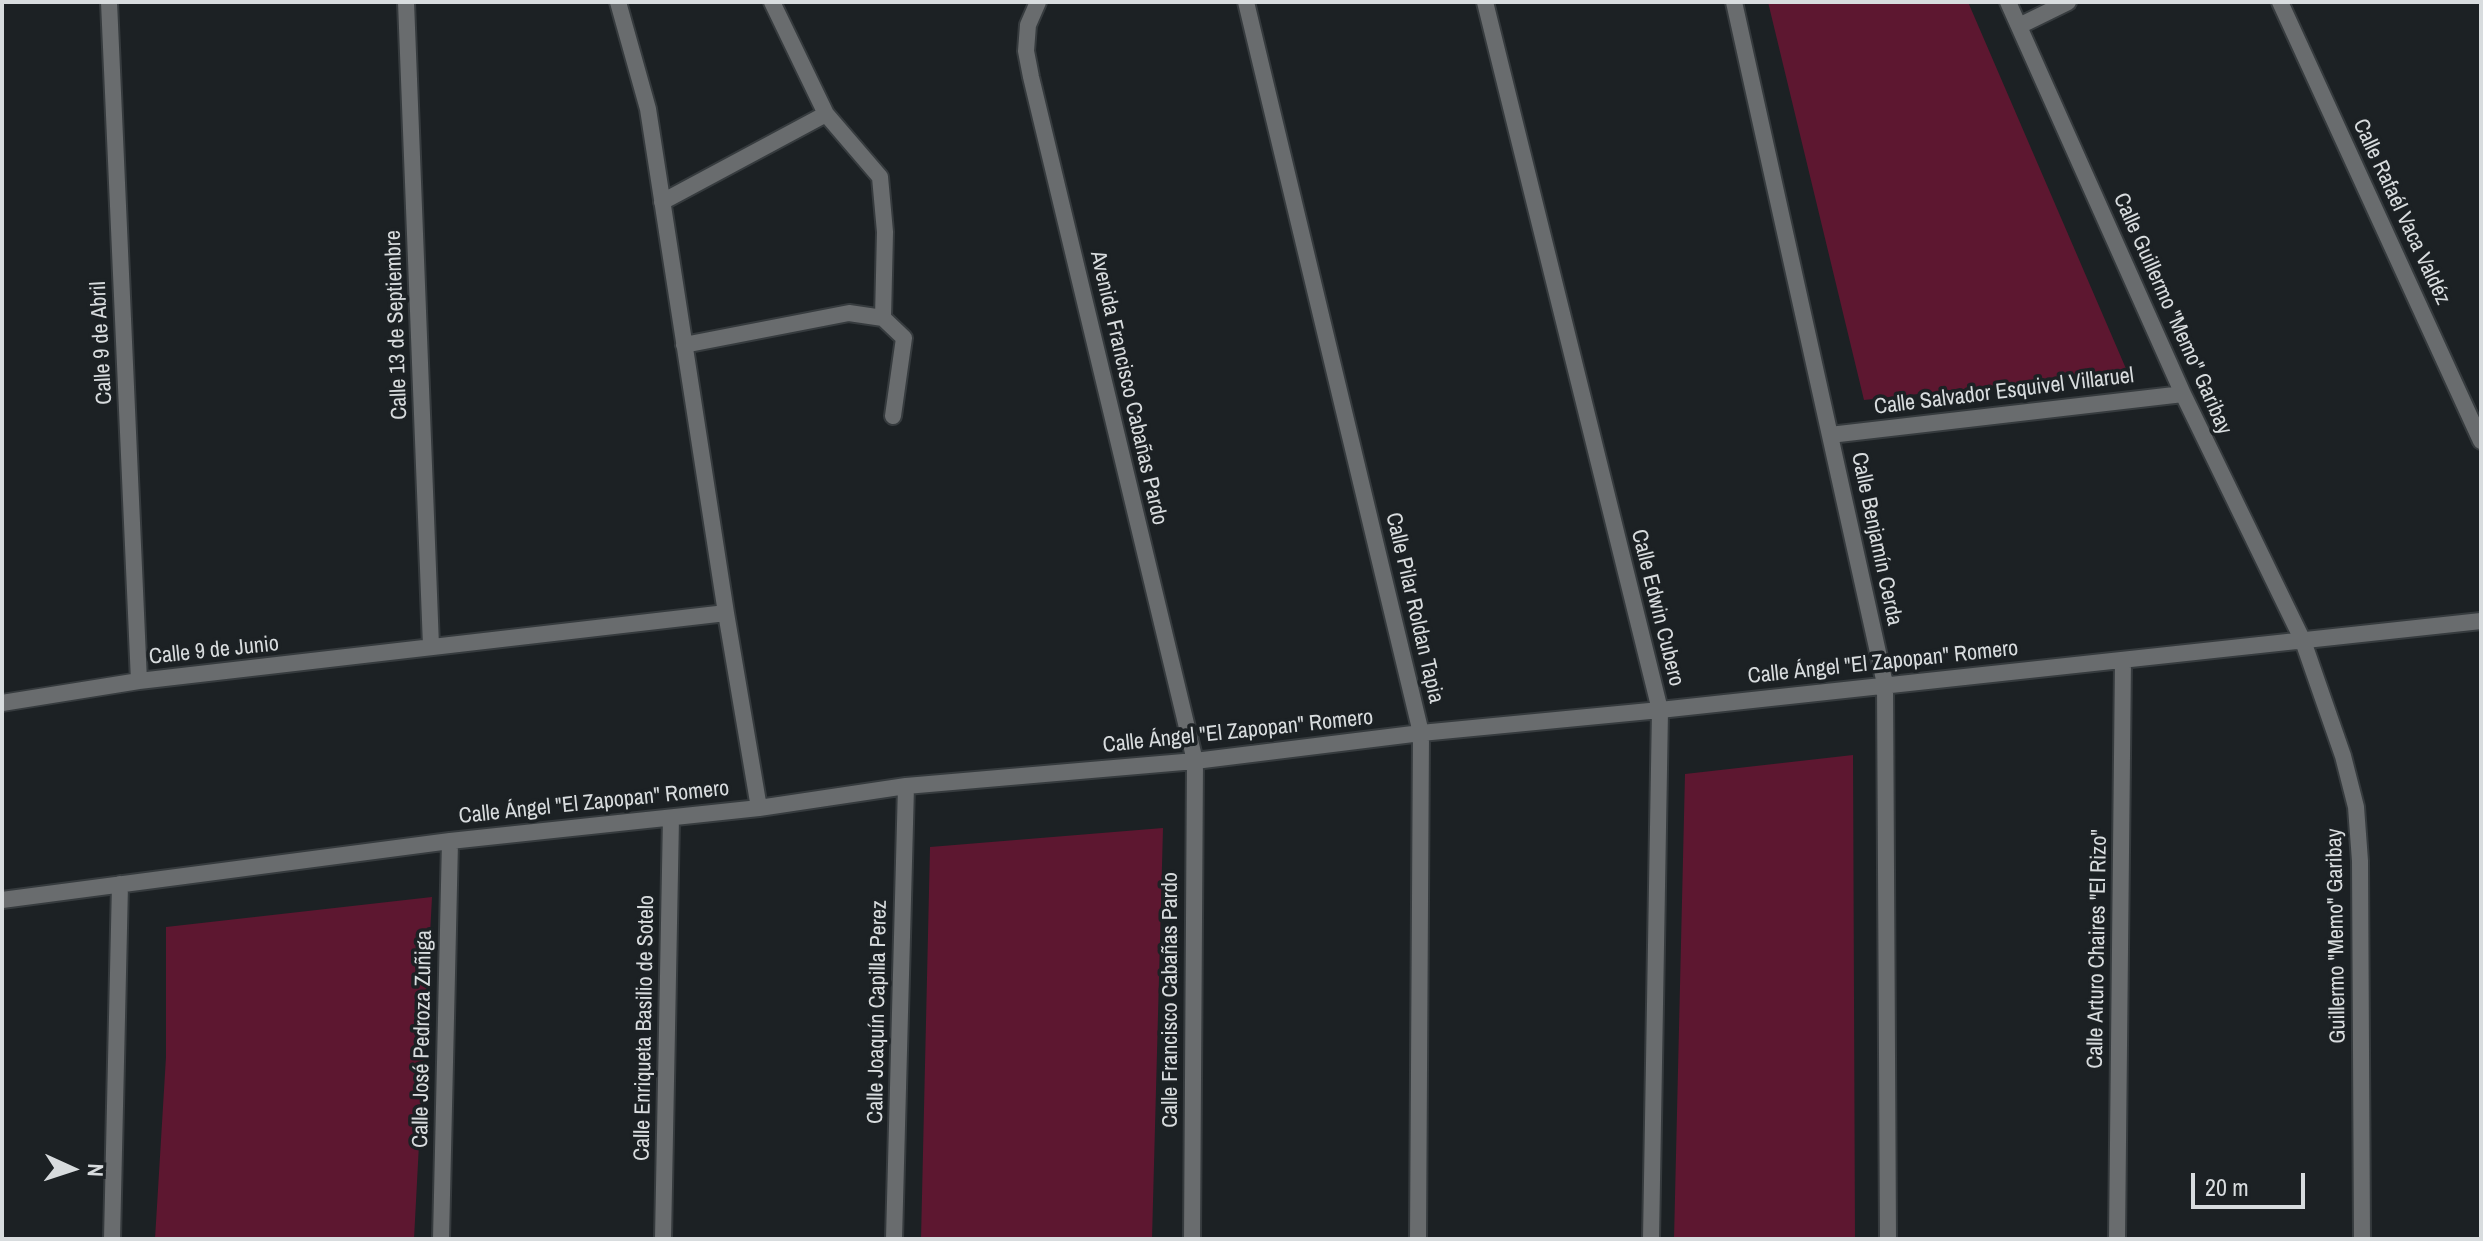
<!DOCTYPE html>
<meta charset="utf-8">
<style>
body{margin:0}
#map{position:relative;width:2483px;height:1241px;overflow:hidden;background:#1c2124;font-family:"Archivo Narrow",sans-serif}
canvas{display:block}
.frame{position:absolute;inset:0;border:4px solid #d8dcde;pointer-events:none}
.north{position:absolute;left:32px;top:1129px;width:80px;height:80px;-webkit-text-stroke:6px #1c2124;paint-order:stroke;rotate:93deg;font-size:22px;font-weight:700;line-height:32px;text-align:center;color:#d8dcde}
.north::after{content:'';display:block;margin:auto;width:28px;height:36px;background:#d8dcde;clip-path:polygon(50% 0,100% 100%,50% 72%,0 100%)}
.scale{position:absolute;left:2191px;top:1173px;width:114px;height:36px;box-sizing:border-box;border:4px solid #d8dcde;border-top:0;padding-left:10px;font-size:24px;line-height:28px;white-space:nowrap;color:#d8dcde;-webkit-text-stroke:6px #1c2124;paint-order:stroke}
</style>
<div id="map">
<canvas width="2483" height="1241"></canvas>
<div class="frame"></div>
<div class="north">N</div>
<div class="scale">20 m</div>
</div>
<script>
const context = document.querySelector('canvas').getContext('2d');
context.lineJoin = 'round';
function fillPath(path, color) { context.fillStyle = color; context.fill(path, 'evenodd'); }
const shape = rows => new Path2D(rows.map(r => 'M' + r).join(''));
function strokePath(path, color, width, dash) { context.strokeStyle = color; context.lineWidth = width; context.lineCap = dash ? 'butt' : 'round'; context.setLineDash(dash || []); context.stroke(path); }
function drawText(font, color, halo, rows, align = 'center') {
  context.font = font + ' "Archivo Narrow",sans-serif'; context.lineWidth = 7; context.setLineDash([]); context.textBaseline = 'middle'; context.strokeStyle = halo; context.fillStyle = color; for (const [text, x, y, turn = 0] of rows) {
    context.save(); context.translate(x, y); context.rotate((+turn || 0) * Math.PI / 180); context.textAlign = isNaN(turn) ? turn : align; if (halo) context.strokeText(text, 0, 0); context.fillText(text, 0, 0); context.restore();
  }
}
const green = shape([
 [1768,2,1968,2,2127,371,1864,400],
 [1853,755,1855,1239,1674,1239,1685,774],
 [1163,828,1152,1239,921,1239,930,847],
 [432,897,414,1239,155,1239,166,1057,166,927]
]);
const minor = shape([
 [109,2,139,681],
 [406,2,431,646],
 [618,2,648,109,726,613,759,808],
 [772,2,826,114,880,177,885,232,883,318],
 [1038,2,1028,25,1026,51,1031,77,1195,761,1192,1239],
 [1246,2,1421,733,1418,1239],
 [1485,2,1660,710,1651,1239],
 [1734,2,1885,684,1888,1239],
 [2008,2,2183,394,2303,641,2343,756,2356,807,2360,861,2362,1239],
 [2280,2,2481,441],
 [2019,26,2068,2],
 [662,202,826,114],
 [684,345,849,313,883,318,904,338,893,416],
 [1830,435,2183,394],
 [2,703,139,681,726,613],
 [2,900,450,841,759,808,906,786,1195,761,1421,733,1660,710,2481,621],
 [112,1239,120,884],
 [441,1239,450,841],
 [663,1239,671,818],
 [894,1239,906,786],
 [2117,1239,2123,660]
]);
const streetNames = [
 ["Calle Rafaél Vaca Valdéz",2401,212,65],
 ["Calle Guillermo \"Memo\" Garibay",2172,314,66],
 ["Calle 13 de Septiembre",397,325,-92],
 ["Calle 9 de Abril",102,343,-93],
 ["Avenida Francisco Cabañas Pardo",1128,388,77],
 ["Calle Salvador Esquivel Villaruel",2004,392,-7],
 ["Calle Benjamín Cerda",1876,539,78],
 ["Calle Pilar Roldan Tapia",1414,608,77],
 ["Calle Edwin Cubero",1657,608,76],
 ["Calle 9 de Junio",214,651,-6],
 ["Calle Ángel \"El Zapopan\" Romero",1883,663,-6],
 ["Calle Ángel \"El Zapopan\" Romero",1238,732,-6],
 ["Calle Ángel \"El Zapopan\" Romero",594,803,-6],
 ["Guillermo \"Memo\" Garibay",2337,936,-91],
 ["Calle Arturo Chaires \"El Rizo\"",2098,949,-89],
 ["Calle Francisco Cabañas Pardo",1171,1000,-90],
 ["Calle Joaquín Capilla Perez",878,1012,-89],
 ["Calle Enriqueta Basilio de Sotelo",645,1028,-89],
 ["Calle José Pedroza Zuñiga",423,1039,-89]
];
fillPath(green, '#5d1730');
strokePath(minor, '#363b3e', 20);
strokePath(minor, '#696c6e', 16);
drawText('22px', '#d8dcde', '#1c2124', streetNames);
</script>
